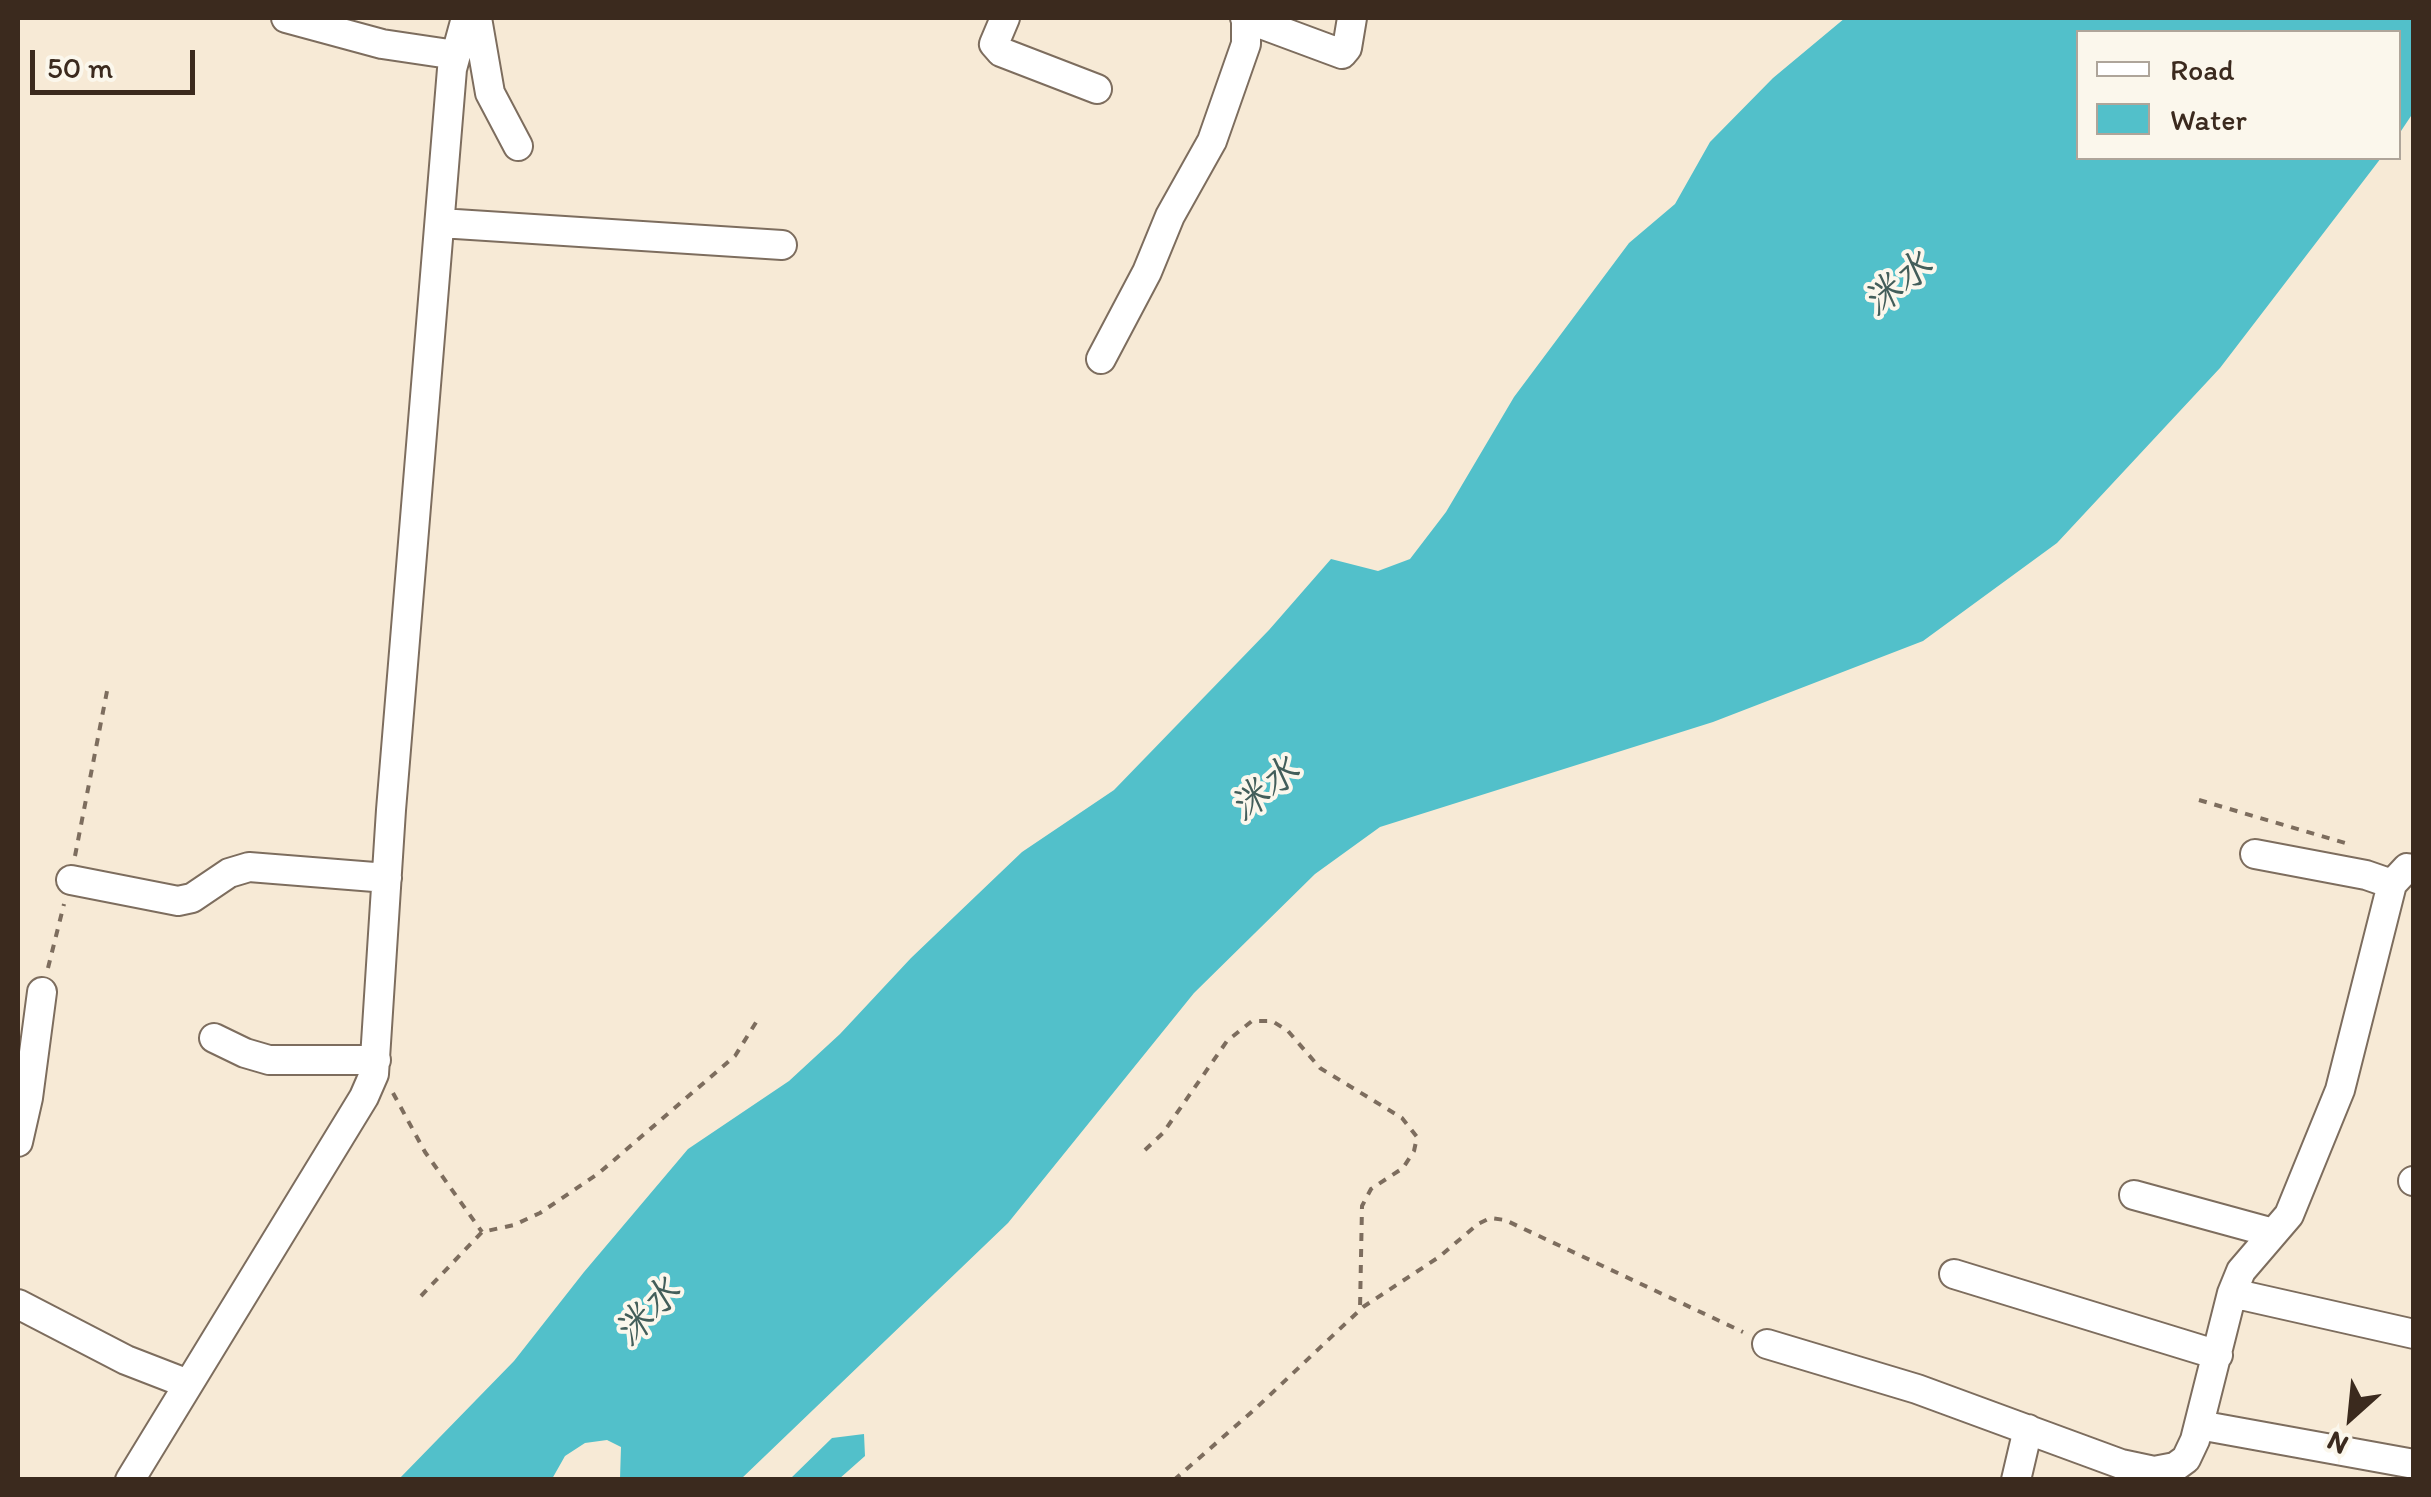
<!DOCTYPE html>
<meta charset="utf-8">
<style>
body{margin:0}
#map{position:relative;width:2431px;height:1497px;overflow:hidden;background:#f7ead6;font-family:Itim,sans-serif}
canvas{display:block}
.frame{position:absolute;inset:0;border:20px solid #3b2a1e;pointer-events:none}
.legend{position:absolute;left:2076px;top:30px;width:325px;height:130px;box-sizing:border-box;background:#fbf7ec;border:2px solid #aea59a;margin:0;padding:12px 18px;list-style:none;font-size:30px;color:#3b2a1e}
.legend li{display:flex;align-items:center;gap:20px;height:50px}
.legend b{width:50px;border:2px solid #aea59a}
.north{position:absolute;left:2301px;top:1367px;width:100px;height:100px;-webkit-text-stroke:8px #fbf7ec;paint-order:stroke;rotate:207deg;font-size:28px;font-weight:700;line-height:40px;text-align:center;color:#3b2a1e}
.north::after{content:'';display:block;margin:auto;width:35px;height:45px;background:#3b2a1e;clip-path:polygon(50% 0,100% 100%,50% 72%,0 100%)}
.scale{position:absolute;left:30px;top:50px;width:165px;height:45px;box-sizing:border-box;border:5px solid #3b2a1e;border-top:0;padding-left:12px;font-size:30px;line-height:35px;white-space:nowrap;color:#3b2a1e;-webkit-text-stroke:8px #fbf7ec;paint-order:stroke}
</style>
<div id="map">
<canvas width="2431" height="1497"></canvas>
<div class="frame"></div>
<ul class="legend">
<li><b style="height:12px;background:#fff"></b>Road</li>
<li><b style="height:28px;background:#52c0ca"></b>Water</li>
</ul>
<div class="north">N</div>
<div class="scale">50 m</div>
</div>
<script>
const context = document.querySelector('canvas').getContext('2d');
context.lineJoin = 'round';
function fillPath(path, color) { context.fillStyle = color; context.fill(path, 'evenodd'); }
const shape = rows => new Path2D(rows.map(r => 'M' + r).join(''));
function strokePath(path, color, width, dash) { context.strokeStyle = color; context.lineWidth = width; context.lineCap = dash ? 'butt' : 'round'; context.setLineDash(dash || []); context.stroke(path); }
function drawText(font, color, halo, rows, align = 'center') {
  context.font = font + ' Itim,"LXGW WenKai TC",sans-serif'; context.lineWidth = 8; context.setLineDash([]); context.textBaseline = 'middle'; context.strokeStyle = halo; context.fillStyle = color; for (const [text, x, y, turn = 0] of rows) {
    context.save(); context.translate(x, y); context.rotate((+turn || 0) * Math.PI / 180); context.textAlign = isNaN(turn) ? turn : align; if (halo) context.strokeText(text, 0, 0); context.fillText(text, 0, 0); context.restore();
  }
}
const water = shape([
 [1845,18,2413,18,2413,113,2399,134,2398,32,2078,32,2078,158,2381,158,2220,368,2057,543,1923,641,1713,722,1380,827,1315,874,1194,993,1008,1223,741,1479,620,1479,621,1447,607,1440,585,1443,565,1456,552,1479,399,1479,514,1361,584,1272,688,1149,789,1081,840,1034,911,958,1022,852,1114,790,1269,630,1331,559,1378,571,1410,559,1446,512,1514,397,1629,243,1675,204,1710,142,1773,78],
 [864,1434,865,1456,839,1479,790,1479,832,1438]
]);
const path = shape([
 [2199,800,2352,845],
 [75,856,108,686],
 [48,968,64,904],
 [393,1093,425,1152,482,1232],
 [1145,1150,1163,1133,1227,1041,1252,1021,1272,1021,1288,1031,1320,1068,1402,1118,1417,1137,1414,1151,1403,1168,1371,1189,1362,1206,1360,1309],
 [421,1296,482,1232,514,1225,540,1213,599,1173,735,1056,760,1016],
 [1174,1480,1254,1410,1363,1307,1439,1257,1478,1224,1490,1218,1505,1220,1743,1332]
]);
const minor = shape([
 [286,18,382,44,456,55],
 [477,18,490,93,518,146],
 [1005,18,994,44,1001,52,1097,89],
 [1245,18,1342,54,1347,48,1352,18],
 [440,223,782,245],
 [1101,359,1147,272,1170,216,1212,141,1246,44,1246,18],
 [2255,854,2366,875,2392,884],
 [71,880,178,901,192,898,229,873,249,867,387,878],
 [214,1038,245,1053,269,1060,376,1060],
 [18,1142,28,1098,42,992],
 [2413,1181,2414,1181],
 [2134,1195,2273,1233],
 [1954,1274,2218,1355],
 [2232,1293,2414,1334],
 [18,1304,126,1360,188,1384],
 [1767,1344,1917,1389,2121,1464,2154,1471,2175,1467,2186,1459,2195,1440,2232,1293,2241,1271,2289,1215,2340,1090,2392,884,2407,868,2414,870],
 [2199,1425,2414,1464],
 [130,1480,364,1097,374,1074,391,810,452,69,466,18],
 [2016,1480,2028,1429]
]);
const waterNames = [
 ["洣水",1899,286,-39],
 ["洣水",1266,791,-39],
 ["洣水",649,1314,-46]
];
fillPath(water, '#52c0ca');
strokePath(minor, '#7d6d5e', 32);
strokePath(path, '#7d6d5e', 4, [8, 8]);
strokePath(minor, '#fff', 28);
drawText('italic 38px', '#435e5a', '#fbf7ec', waterNames);
</script>
